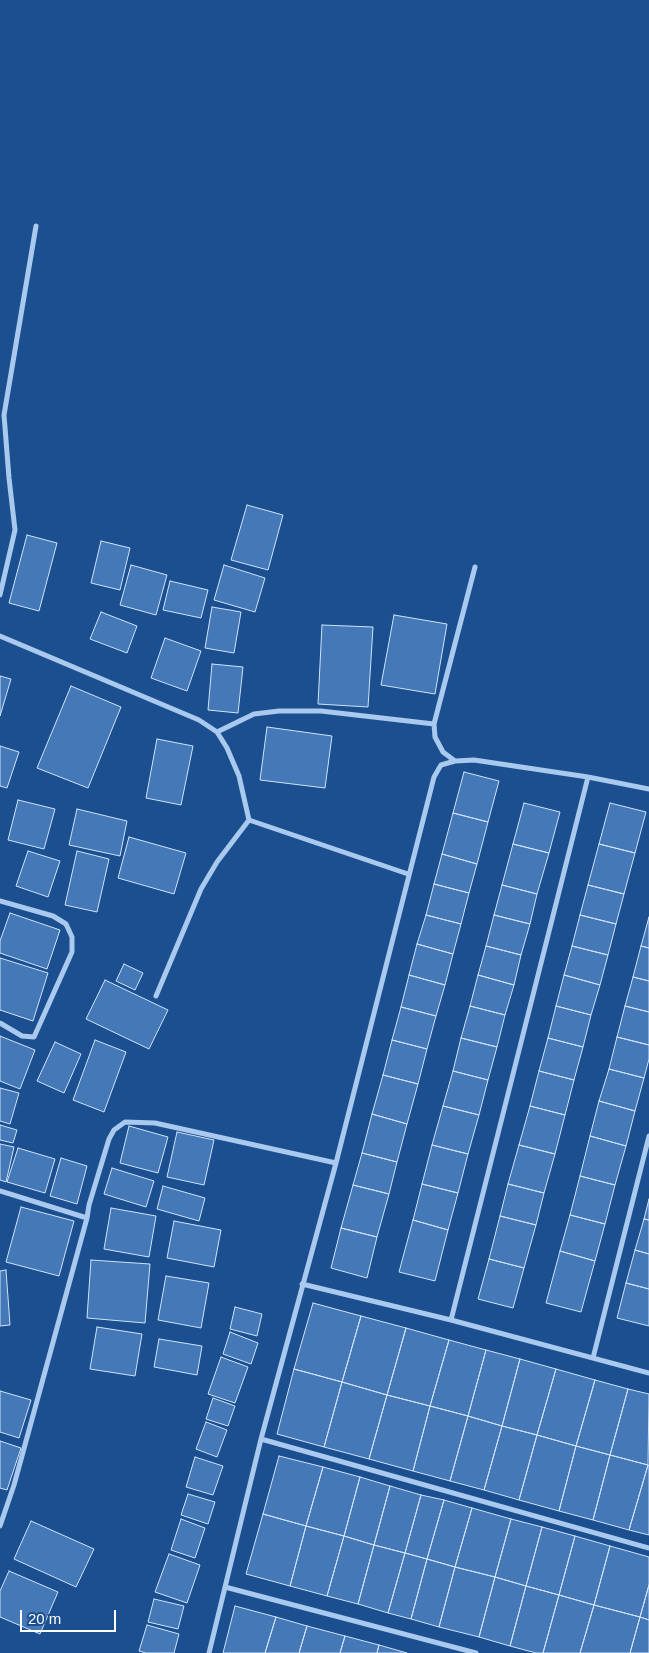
<!DOCTYPE html>
<style>
body{margin:0}
#map{position:relative;width:649px;height:1653px;overflow:hidden;background:#1b4f8f;font-family:Arial,sans-serif}
canvas{display:block}
.scale{position:absolute;left:20px;top:1610px;width:96px;height:22px;box-sizing:border-box;border:2px solid #fff;border-top:0;padding-left:6px;font-size:15px;line-height:18px;white-space:nowrap;color:#fff;-webkit-text-stroke:4px #1b4f8f;paint-order:stroke}
</style>
<div id="map">
<canvas width="649" height="1653"></canvas>
<div class="scale">20 m</div>
</div>
<script>
const context = document.querySelector('canvas').getContext('2d');
context.lineJoin = 'round';
function fillPath(path, color) { context.fillStyle = color; context.fill(path, 'evenodd'); }
const shape = rows => new Path2D(rows.map(r => 'M' + r).join(''));
function strokePath(path, color, width, dash) { context.strokeStyle = color; context.lineWidth = width; context.lineCap = dash ? 'butt' : 'round'; context.setLineDash(dash || []); context.stroke(path); }
const building = shape([
 [247,505,283,515,268,570,231,560,247,505],
 [27,535,57,543,39,611,9,603,27,535],
 [101,541,130,548,120,590,91,583,101,541],
 [131,565,167,575,156,615,120,605,131,565],
 [224,565,265,578,255,612,214,600,224,565],
 [170,581,208,590,201,618,163,610,170,581],
 [212,607,241,612,234,653,205,648,212,607],
 [101,612,137,626,127,653,90,639,101,612],
 [394,615,447,624,435,694,381,685,394,615],
 [322,625,373,627,368,707,318,704,322,625],
 [165,638,201,651,187,691,151,678,165,638],
 [212,664,243,667,238,713,208,710,212,664],
 [0,676,11,679,0,716,0,676],
 [71,686,121,707,88,788,37,768,71,686],
 [267,727,332,736,325,788,260,780,267,727],
 [157,739,193,746,181,805,146,798,157,739],
 [0,746,19,752,7,788,0,786,0,746],
 [464,772,499,781,488,822,453,813,464,772],
 [18,800,55,809,44,849,8,840,18,800],
 [524,803,560,812,549,853,513,844,524,803],
 [610,803,646,812,635,853,599,844,610,803],
 [77,809,127,821,120,856,69,845,77,809],
 [453,813,488,822,477,864,442,854,453,813],
 [129,837,186,853,174,894,118,878,129,837],
 [513,844,549,853,537,894,502,885,513,844],
 [599,844,635,853,624,894,588,885,599,844],
 [28,851,60,861,48,897,16,886,28,851],
 [77,851,109,859,97,912,65,905,77,851],
 [442,854,477,864,469,893,434,884,442,854],
 [434,884,469,893,461,924,426,915,434,884],
 [502,885,537,894,530,924,494,915,502,885],
 [588,885,624,894,616,924,580,915,588,885],
 [10,913,60,930,47,969,0,953,0,941,10,913],
 [426,915,461,924,453,954,417,944,426,915],
 [494,915,530,924,521,955,486,946,494,915],
 [580,915,616,924,608,955,572,946,580,915],
 [649,917,649,948,641,946,649,917],
 [417,944,453,954,445,985,409,975,417,944],
 [486,946,521,955,514,985,478,975,486,946],
 [572,946,608,955,600,985,564,975,572,946],
 [641,946,649,948,649,981,633,977,641,946],
 [0,958,48,973,33,1021,0,1010,0,958],
 [124,964,143,973,135,990,116,981,124,964],
 [409,975,445,985,436,1016,401,1007,409,975],
 [478,975,514,985,505,1015,470,1006,478,975],
 [564,975,600,985,591,1015,556,1006,564,975],
 [633,977,649,981,649,1012,625,1006,633,977],
 [105,980,168,1010,149,1049,86,1019,105,980],
 [470,1006,505,1015,497,1047,461,1038,470,1006],
 [556,1006,591,1015,583,1047,548,1038,556,1006],
 [625,1006,649,1012,649,1045,617,1037,625,1006],
 [401,1007,436,1016,427,1049,392,1040,401,1007],
 [0,1036,35,1050,20,1089,0,1081,0,1036],
 [617,1037,649,1045,649,1059,644,1078,609,1069,617,1037],
 [461,1038,497,1047,488,1080,453,1071,461,1038],
 [548,1038,583,1047,574,1080,539,1071,548,1038],
 [95,1040,126,1052,104,1112,73,1100,95,1040],
 [392,1040,427,1049,418,1084,383,1075,392,1040],
 [55,1042,81,1054,64,1093,37,1081,55,1042],
 [609,1069,644,1078,635,1111,599,1101,609,1069],
 [453,1071,488,1080,479,1115,443,1106,453,1071],
 [539,1071,574,1080,565,1115,530,1106,539,1071],
 [383,1075,418,1084,407,1124,372,1114,383,1075],
 [0,1088,19,1093,10,1124,0,1121,0,1088],
 [599,1101,635,1111,626,1146,590,1136,599,1101],
 [443,1106,479,1115,468,1154,432,1145,443,1106],
 [530,1106,565,1115,555,1154,519,1145,530,1106],
 [372,1114,407,1124,397,1162,362,1153,372,1114],
 [0,1125,17,1130,13,1143,0,1140,0,1125],
 [129,1126,168,1137,158,1173,120,1163,129,1126],
 [177,1132,214,1140,204,1185,167,1177,177,1132],
 [590,1136,626,1146,615,1185,580,1176,590,1136],
 [0,1144,14,1147,6,1182,0,1180,0,1144],
 [432,1145,468,1154,458,1193,422,1184,432,1145],
 [519,1145,555,1154,544,1193,508,1184,519,1145],
 [18,1148,55,1159,45,1193,7,1182,18,1148],
 [362,1153,397,1162,389,1194,353,1185,362,1153],
 [61,1158,87,1166,77,1204,50,1196,61,1158],
 [112,1168,154,1181,146,1207,104,1194,112,1168],
 [580,1176,615,1185,605,1224,570,1215,580,1176],
 [422,1184,458,1193,448,1230,413,1220,422,1184],
 [508,1184,544,1193,536,1225,500,1216,508,1184],
 [353,1185,389,1194,377,1237,341,1228,353,1185],
 [163,1186,205,1198,199,1221,157,1209,163,1186],
 [649,1199,649,1220,644,1219,649,1199],
 [21,1207,74,1221,59,1276,6,1262,21,1207],
 [111,1208,156,1216,149,1257,104,1249,111,1208],
 [570,1215,605,1224,595,1261,560,1251,570,1215],
 [500,1216,536,1225,524,1268,489,1259,500,1216],
 [644,1219,649,1220,649,1254,635,1250,644,1219],
 [413,1220,448,1230,435,1281,399,1272,413,1220],
 [174,1221,221,1230,214,1267,167,1258,174,1221],
 [341,1228,377,1237,367,1278,331,1268,341,1228],
 [635,1250,649,1254,649,1289,626,1283,635,1250],
 [560,1251,595,1261,581,1312,546,1303,560,1251],
 [489,1259,524,1268,513,1308,478,1299,489,1259],
 [91,1260,150,1264,145,1323,87,1318,91,1260],
 [6,1270,10,1325,0,1326,0,1271,6,1270],
 [166,1276,209,1283,201,1328,158,1320,166,1276],
 [626,1283,649,1289,649,1326,617,1318,626,1283],
 [313,1303,361,1316,342,1382,294,1369,313,1303],
 [235,1307,262,1314,257,1336,230,1329,235,1307],
 [361,1316,406,1328,387,1395,342,1382,361,1316],
 [97,1327,142,1334,135,1376,90,1369,97,1327],
 [406,1328,449,1340,430,1406,387,1395,406,1328],
 [230,1332,258,1343,251,1364,223,1354,230,1332],
 [159,1339,202,1346,197,1375,154,1367,159,1339],
 [449,1340,486,1350,468,1416,430,1406,449,1340],
 [486,1350,520,1359,502,1426,468,1416,486,1350],
 [221,1357,248,1367,235,1403,208,1394,221,1357],
 [520,1359,556,1369,537,1435,502,1426,520,1359],
 [294,1369,342,1382,324,1447,277,1434,294,1369],
 [556,1369,595,1380,576,1446,537,1435,556,1369],
 [595,1380,628,1389,610,1455,576,1446,595,1380],
 [342,1382,387,1395,369,1459,324,1447,342,1382],
 [628,1389,649,1394,648,1465,610,1455,628,1389],
 [0,1391,31,1400,19,1438,0,1432,0,1391],
 [387,1395,430,1406,413,1471,369,1459,387,1395],
 [213,1398,235,1406,228,1426,206,1419,213,1398],
 [430,1406,468,1416,450,1481,413,1471,430,1406],
 [468,1416,502,1426,484,1490,450,1481,468,1416],
 [206,1422,227,1430,217,1457,196,1449,206,1422],
 [502,1426,537,1435,519,1500,484,1490,502,1426],
 [537,1435,576,1446,559,1511,519,1500,537,1435],
 [0,1441,21,1448,7,1490,0,1488,0,1441],
 [576,1446,610,1455,593,1520,559,1511,576,1446],
 [610,1455,648,1465,629,1530,593,1520,610,1455],
 [279,1456,323,1467,306,1526,263,1514,279,1456],
 [195,1457,223,1466,213,1495,186,1487,195,1457],
 [648,1465,649,1466,649,1535,629,1530,648,1465],
 [323,1467,360,1477,344,1536,306,1526,323,1467],
 [360,1477,390,1486,374,1545,344,1536,360,1477],
 [390,1486,421,1495,405,1553,374,1545,390,1486],
 [188,1494,215,1502,208,1524,181,1515,188,1494],
 [421,1495,444,1500,427,1559,405,1553,421,1495],
 [444,1500,472,1508,455,1567,427,1559,444,1500],
 [472,1508,511,1519,495,1577,455,1567,472,1508],
 [263,1514,306,1526,290,1586,246,1574,263,1514],
 [181,1519,205,1528,195,1558,171,1550,181,1519],
 [511,1519,542,1527,526,1586,495,1577,511,1519],
 [31,1521,94,1549,76,1587,14,1559,31,1521],
 [306,1526,344,1536,327,1596,290,1586,306,1526],
 [542,1527,575,1536,559,1595,526,1586,542,1527],
 [344,1536,374,1545,358,1604,327,1596,344,1536],
 [575,1536,610,1546,594,1605,559,1595,575,1536],
 [374,1545,405,1553,388,1613,358,1604,374,1545],
 [610,1546,649,1557,649,1585,640,1617,594,1605,610,1546],
 [405,1553,427,1559,411,1619,388,1613,405,1553],
 [169,1554,200,1565,187,1603,155,1592,169,1554],
 [427,1559,455,1567,439,1627,411,1619,427,1559],
 [455,1567,495,1577,479,1637,439,1627,455,1567],
 [9,1571,58,1592,40,1634,0,1617,0,1591,9,1571],
 [495,1577,526,1586,510,1646,479,1637,495,1577],
 [649,1585,649,1620,640,1617,649,1585],
 [526,1586,559,1595,543,1653,536,1653,510,1646,526,1586],
 [559,1595,594,1605,580,1653,543,1653,559,1595],
 [154,1599,184,1606,178,1629,148,1622,154,1599],
 [594,1605,640,1617,630,1653,580,1653,594,1605],
 [235,1606,276,1617,265,1653,223,1653,235,1606],
 [276,1617,307,1626,299,1653,265,1653,276,1617],
 [640,1617,649,1620,649,1653,630,1653,640,1617],
 [147,1625,179,1634,174,1653,146,1653,139,1651,147,1625],
 [307,1626,345,1636,340,1653,299,1653,307,1626],
 [345,1636,379,1645,377,1653,340,1653,345,1636],
 [379,1645,407,1653,377,1653,379,1645]
]);
const street = shape([
 [0,595,15,530,9,478,4,415,36,226],
 [0,636,199,720,217,732,227,748,239,776,249,820,408,874],
 [217,732,254,714,279,711,321,711,434,724],
 [455,761,443,752,435,737,434,724,475,567],
 [0,901,53,916,66,924,72,937,72,952,34,1037,22,1036,0,1023],
 [156,996,201,889,217,862,249,820],
 [0,1191,87,1218],
 [302,1284,451,1320,649,1373],
 [451,1320,588,777],
 [593,1358,649,1136],
 [261,1439,649,1548],
 [0,1526,14,1485,87,1218,89,1205,109,1139,114,1130,125,1122,155,1123,336,1163],
 [225,1587,476,1653],
 [209,1653,261,1439,336,1163,434,777,441,765,455,761,474,760,588,777,649,789]
]);
fillPath(building, '#4478b7');
strokePath(building, '#cfe3fa', 1);
strokePath(street, '#a9c9ee', 5);
</script>
